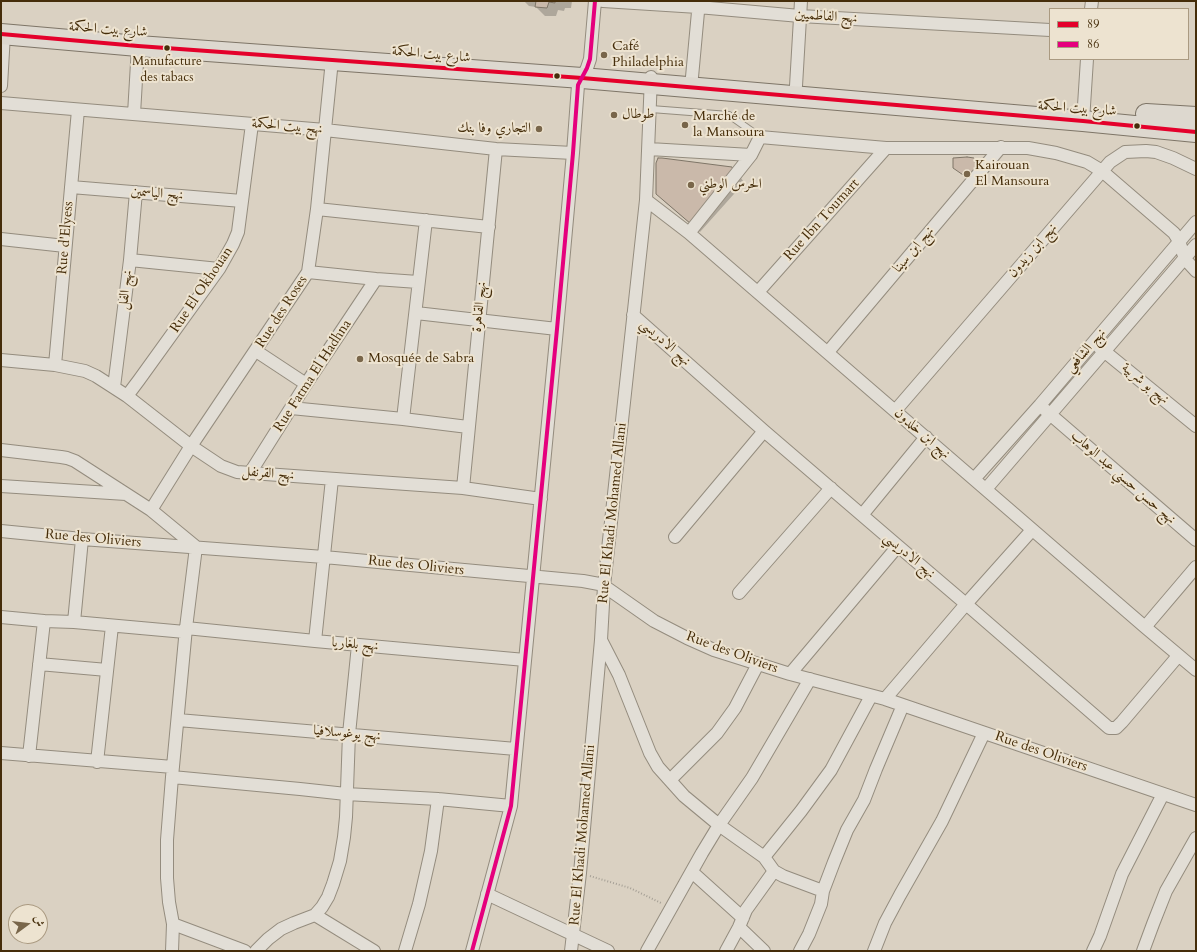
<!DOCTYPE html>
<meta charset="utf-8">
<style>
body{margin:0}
#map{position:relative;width:1197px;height:952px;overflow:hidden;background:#dad1c2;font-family:Cardo,Amiri,serif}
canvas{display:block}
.frame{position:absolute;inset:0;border:2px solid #452d0a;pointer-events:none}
.legend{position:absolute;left:1049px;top:8px;width:140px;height:52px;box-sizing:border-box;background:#ede3d0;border:1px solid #aa9a81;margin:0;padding:5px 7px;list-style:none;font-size:12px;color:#452d0a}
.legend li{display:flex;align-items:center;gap:8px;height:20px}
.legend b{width:20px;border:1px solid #aa9a81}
.north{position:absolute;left:8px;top:904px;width:40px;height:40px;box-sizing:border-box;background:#ede3d0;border:1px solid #aa9a81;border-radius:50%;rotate:75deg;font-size:11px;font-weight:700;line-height:16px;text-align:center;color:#452d0a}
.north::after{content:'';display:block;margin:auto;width:14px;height:18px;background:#79664a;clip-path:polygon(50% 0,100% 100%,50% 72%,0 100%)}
</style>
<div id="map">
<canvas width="1197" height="952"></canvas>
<div class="frame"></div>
<ul class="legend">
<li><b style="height:5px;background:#e4002b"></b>89</li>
<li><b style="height:5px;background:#e5007d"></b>86</li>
</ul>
<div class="north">ش</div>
</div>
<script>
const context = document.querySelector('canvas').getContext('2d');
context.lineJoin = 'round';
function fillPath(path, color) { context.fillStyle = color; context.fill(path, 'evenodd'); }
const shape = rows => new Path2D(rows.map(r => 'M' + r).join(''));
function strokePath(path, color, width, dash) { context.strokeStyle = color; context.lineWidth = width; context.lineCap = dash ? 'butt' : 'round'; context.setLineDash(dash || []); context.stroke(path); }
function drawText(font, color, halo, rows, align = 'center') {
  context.font = font + ' Cardo,Amiri,serif'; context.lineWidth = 4; context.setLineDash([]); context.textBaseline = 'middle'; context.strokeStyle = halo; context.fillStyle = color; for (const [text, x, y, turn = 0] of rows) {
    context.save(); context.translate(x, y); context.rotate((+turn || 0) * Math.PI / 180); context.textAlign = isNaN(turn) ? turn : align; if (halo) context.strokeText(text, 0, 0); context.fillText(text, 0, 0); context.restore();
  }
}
const shadow = shape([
 [524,1,572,1,571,8,565,8,564,11,558,10,556,16,545,16,536,7,529,6],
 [974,159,978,163,981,173,974,183,959,172],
 [732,168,741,178,743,181,742,185,700,232,666,203,657,194]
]);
const building = shape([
 [536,1,555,1,555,3,549,2,547,8,535,7,536,1],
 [967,157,974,158,977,168,969,179,953,168,953,158,967,157],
 [658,158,662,158,732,167,734,171,691,224,656,194,656,163,658,158]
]);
const path = shape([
 [590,876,630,888,661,903]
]);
const lane = shape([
 [651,109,729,115,760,137]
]);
const street = shape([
 [603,1,698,7,800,16,1050,30],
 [1091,9,1092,1],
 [692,77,699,1],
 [1,86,4,34],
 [796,86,801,1],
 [1,103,325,130,496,149,573,153],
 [134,114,138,46],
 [1083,121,1087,59],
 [649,149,751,155],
 [71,187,242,201],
 [646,200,689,233,1145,627,1196,670],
 [317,209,489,227],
 [689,233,751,155,760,137,886,148,1028,148,1056,153,1087,162,1102,171,1174,233,1179,241,1185,259,1196,271],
 [1,239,65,246],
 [130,260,219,269],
 [308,272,376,279,418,282],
 [758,292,886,148],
 [416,313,557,329],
 [633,315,764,431,898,546,966,604,1109,728,1116,728,1122,722,1178,656],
 [1099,347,1196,426],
 [256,351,306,384],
 [828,352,1001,147],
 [1,360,55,365,85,371,96,376,127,396,191,446,221,466,237,472,463,488,541,499],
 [55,365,78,110],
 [114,387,130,260,136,192],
 [127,396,139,380,219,269,233,244,238,232,252,124],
 [291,408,403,419,468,427],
 [1044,409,1196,540],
 [895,411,1110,162,1125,152,1146,151,1156,152,1173,158,1196,169],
 [403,419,426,220],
 [1,450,61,457,67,458,75,461,151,510,196,547,186,628,172,777,167,840,167,878,169,902,173,924,172,951],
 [250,473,306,384,376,279],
 [974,479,1040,405,1196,222],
 [1,486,126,494],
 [463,488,496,149],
 [986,489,1196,245],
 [151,510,191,446,308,272,317,209,332,60],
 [862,515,926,437],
 [1,531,82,539,324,557,583,581,599,584,604,586,654,621,687,638,714,650,790,674,885,699,1196,805],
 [675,537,764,431],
 [739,593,831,488],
 [1,617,44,621,74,622,185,632],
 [74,622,82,539],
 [1145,627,1196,567],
 [186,628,315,641,525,660],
 [601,640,619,675,650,753,658,767,684,796,719,825,764,857,774,871,783,876,823,891],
 [315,641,332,479],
 [39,664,107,670],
 [790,674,898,546],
 [885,699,966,604,1032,530],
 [178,720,516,749],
 [1,753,173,767],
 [29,756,44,621],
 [97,762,112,626],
 [172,777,300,789,346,794,438,799,511,806],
 [670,780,717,733,735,708,758,664],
 [764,857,801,811,831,770,871,696],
 [692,872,743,918],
 [487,894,608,951],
 [315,915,374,951],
 [173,924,245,951],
 [739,927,764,951],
 [256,951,268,939,281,929,294,923,315,915,322,907,328,897,333,884,340,861,344,837,346,817,349,734,358,645],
 [405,951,419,904,431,851,438,799],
 [472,951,511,806,557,329,573,153,578,85,587,68,590,59,595,1],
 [571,951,580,873,601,640,604,586,646,200,651,77],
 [647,951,702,853,719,825,752,778,810,679],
 [726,951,739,927,746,910,774,871],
 [800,951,809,934,821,904,823,891,834,862,847,830,864,800,876,769,903,705],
 [874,951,885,923,900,895,942,821,984,733],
 [1093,951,1100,936,1122,874,1163,794],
 [1143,951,1153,924,1166,891,1196,838]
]);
const primary = shape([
 [1,34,138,46,582,78,1083,121,1196,132],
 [1146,114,1196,117]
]);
const bus1 = shape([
 [1,34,138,46,582,78,1083,121,1196,132]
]);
const bus2 = shape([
 [472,951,511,806,557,329,573,153,578,85,587,68,590,59,595,1]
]);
const markers = [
 [167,48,3.5,"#452d0a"],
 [604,55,4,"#79664a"],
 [557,76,3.5,"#452d0a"],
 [614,115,4,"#79664a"],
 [685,125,4,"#79664a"],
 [1137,126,3.5,"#452d0a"],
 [539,129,4,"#79664a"],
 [967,174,4,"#79664a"],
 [691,185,4,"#79664a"],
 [360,359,4,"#79664a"]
];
const busNames = [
 ["Manufacture",167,62],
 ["des tabacs",167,78]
];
const streetNames = [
 ["نهج الفاطميين",826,17,4],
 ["شارع بيت الحكمة",108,30,4],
 ["شارع بيت الحكمة",431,55,5],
 ["شارع بيت الحكمة",1077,109,4],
 ["نهج بيت الحكمة",287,127,5],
 ["نهج الياسمين",157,194,5],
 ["Rue Ibn Toumart",822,220,-48],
 ["Rue d'Elyess",66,238,-85],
 ["نهج ابن سينا",914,250,-50],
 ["نهج ابن زيدون",1033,251,-49],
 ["نهج الفل",126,290,-83],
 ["Rue El Okhouan",202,290,-56],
 ["نهج القاهرة",480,307,-84],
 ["Rue des Roses",282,312,-57],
 ["نهج الادريسي",665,343,42],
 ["نهج الشافعي",1086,351,-49],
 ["Rue Fatma El Hadhna",313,376,-57],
 ["نهج بو شربية",1145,384,39],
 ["نهج ابن خلدون",922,434,41],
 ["نهج القرنفل",268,474,5],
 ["نهج حسن حسني عبد الوهاب",1123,478,41],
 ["Rue El Khadi Mohamed Allani",613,513,-84],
 ["Rue des Oliviers",93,539,5],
 ["نهج الادريسي",909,556,40],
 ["Rue des Oliviers",416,566,6],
 ["نهج بلغاريا",355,645,5],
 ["Rue des Oliviers",732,653,20],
 ["نهج يوغوسلافيا",347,734,5],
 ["Rue des Oliviers",1041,752,19],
 ["Rue El Khadi Mohamed Allani",583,835,-85]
];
const poiNames = [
 ["Café",612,47],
 ["Philadelphia",612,63],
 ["طوطال",622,115],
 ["Marché de",693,117],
 ["la Mansoura",693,133],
 ["التجاري وفا بنك",531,129,"right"],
 ["Kairouan",975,166],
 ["El Mansoura",975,182],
 ["الحرس الوطني",699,185],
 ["Mosquée de Sabra",368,359]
];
fillPath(shadow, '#0003');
fillPath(building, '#cab9aa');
strokePath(building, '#7e7567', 1);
strokePath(lane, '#948c7e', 8);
strokePath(street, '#948c7e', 14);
strokePath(primary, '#7e7567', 22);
strokePath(path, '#a6a096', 2, [1, 2]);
strokePath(lane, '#e2ded6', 6);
strokePath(street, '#e2ded6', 12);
strokePath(primary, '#ddd8cf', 20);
strokePath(bus1, '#e4002b', 4);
strokePath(bus2, '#e5007d', 4);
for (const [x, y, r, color] of markers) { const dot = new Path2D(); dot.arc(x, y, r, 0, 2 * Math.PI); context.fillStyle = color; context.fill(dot); strokePath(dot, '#ede3d0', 1.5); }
drawText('13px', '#452d0a', '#ede3d0', busNames);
drawText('14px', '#452d0a', '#ede3d0', streetNames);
drawText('14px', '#452d0a', '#ede3d0', poiNames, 'left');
</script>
